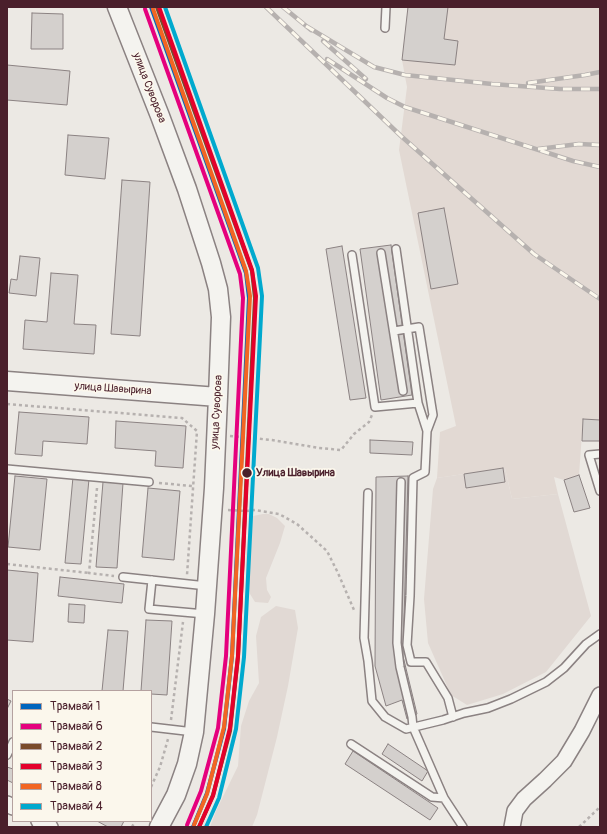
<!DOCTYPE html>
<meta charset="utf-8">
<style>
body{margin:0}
#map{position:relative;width:607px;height:834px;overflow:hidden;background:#ece9e4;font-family:Pangolin,sans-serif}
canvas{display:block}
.frame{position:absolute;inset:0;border:8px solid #4a1f2b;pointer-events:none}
.legend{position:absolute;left:12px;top:690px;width:140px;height:132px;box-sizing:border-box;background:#fbf7ec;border:1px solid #b4a19f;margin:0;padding:5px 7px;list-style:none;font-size:12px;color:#4a1f2b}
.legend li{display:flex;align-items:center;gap:8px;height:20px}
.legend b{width:20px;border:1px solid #b4a19f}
</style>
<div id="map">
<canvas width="607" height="834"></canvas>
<div class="frame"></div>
<ul class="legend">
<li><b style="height:5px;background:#0065bd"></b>Трамвай 1</li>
<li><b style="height:5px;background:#e5007d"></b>Трамвай 6</li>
<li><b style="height:5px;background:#7a4b2a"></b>Трамвай 2</li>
<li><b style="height:5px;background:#e4002b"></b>Трамвай 3</li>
<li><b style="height:5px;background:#f26522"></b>Трамвай 8</li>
<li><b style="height:5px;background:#00a9ce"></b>Трамвай 4</li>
</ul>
</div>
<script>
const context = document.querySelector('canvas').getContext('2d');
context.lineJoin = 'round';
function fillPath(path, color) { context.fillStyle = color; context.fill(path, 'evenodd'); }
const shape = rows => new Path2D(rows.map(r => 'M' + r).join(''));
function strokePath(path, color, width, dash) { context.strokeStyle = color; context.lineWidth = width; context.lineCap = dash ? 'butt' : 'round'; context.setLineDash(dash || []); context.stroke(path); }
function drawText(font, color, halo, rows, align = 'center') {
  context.font = font + ' Pangolin,sans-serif'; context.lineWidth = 3.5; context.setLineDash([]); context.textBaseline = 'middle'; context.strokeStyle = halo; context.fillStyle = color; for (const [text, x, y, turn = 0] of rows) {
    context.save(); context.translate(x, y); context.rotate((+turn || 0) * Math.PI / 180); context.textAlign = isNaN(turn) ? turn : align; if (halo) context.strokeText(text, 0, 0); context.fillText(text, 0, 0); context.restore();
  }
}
const built = shape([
 [408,7,600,7,600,420,583,420,579,475,564,480,554,477,558,494,512,499,505,468,437,478,440,432,456,426,399,150,407,87,402,60]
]);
const green = shape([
 [505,468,512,499,558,494,591,616,546,672,503,694,467,705,451,695,428,643,424,599,433,489,437,478],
 [263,514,269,514,277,518,285,526,280,543,266,578,267,590,271,597,268,603,255,602,250,594,246,575,246,552,249,527,253,516],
 [276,606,295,610,298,628,288,686,277,737,257,815,252,827,210,827,216,811,238,766,241,726,249,701,259,683,256,636,261,617]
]);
const building = shape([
 [408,7,448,7,444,39,458,41,455,65,402,60,408,7],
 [32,13,63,14,63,49,31,49,32,13],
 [7,65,70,71,67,105,7,100,7,65],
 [68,135,109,138,105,179,65,175,68,135],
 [122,180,150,182,140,336,111,334,122,180],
 [444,208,458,284,431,289,418,213,444,208],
 [391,245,412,395,381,400,360,249,391,245],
 [342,246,366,398,350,400,326,249,342,246],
 [20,256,40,258,36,296,9,293,11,279,17,280,20,256],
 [51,273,78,275,74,324,96,325,94,354,23,349,25,320,47,322,51,273],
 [19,412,89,417,87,444,43,441,42,456,15,454,19,412],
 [583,419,600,420,600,441,582,441,583,419],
 [116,421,186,426,183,468,155,466,156,451,115,448,116,421],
 [370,440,413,442,412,455,370,453,370,440],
 [503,468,505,482,466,488,464,474,503,468],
 [579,475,590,508,574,512,564,480,579,475],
 [15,476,47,479,40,550,8,547,15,476],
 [408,476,403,656,417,714,407,719,402,700,386,706,375,666,376,477,408,476],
 [73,477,89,479,81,564,65,563,73,477],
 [103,482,123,483,117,568,96,567,103,482],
 [148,488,180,491,174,560,142,557,148,488],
 [7,570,38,573,33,642,7,640,7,570],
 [60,577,124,584,122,603,58,596,60,577],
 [69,604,85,605,84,623,68,622,69,604],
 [146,620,172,621,167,695,151,694,151,691,141,691,146,620],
 [108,630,128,631,123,691,102,691,108,630],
 [7,699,11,701,7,709,7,699],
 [388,744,428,771,422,781,382,754,388,744],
 [353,751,438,808,430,820,345,764,353,751],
 [7,768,7,767,13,769,13,783,7,780,7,768],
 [97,821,124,821,121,827,108,827,97,821]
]);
const path = shape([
 [7,404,182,418,197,431,187,575],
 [230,436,272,440,308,446,319,448,341,450,354,434,369,422,372,415],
 [159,483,192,486],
 [97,488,89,573,114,576],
 [228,510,246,511,255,510,279,514,297,524,327,551,338,573,354,610],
 [7,564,89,573],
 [171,720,183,622],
 [151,787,160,767,168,739],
 [132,827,135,821],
 [579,827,600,807]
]);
const service = shape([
 [385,28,386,7],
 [396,249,418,403,427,431,425,472,413,478,410,596,407,645,411,662,426,662,448,698,453,717],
 [381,253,403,391],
 [352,255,375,407,418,403],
 [394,331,419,327,433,415,427,431],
 [600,454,589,455,600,491],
 [7,469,149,482],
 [401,482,397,643,400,667,412,717,413,727,444,798,463,827],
 [368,493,364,638,368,661,372,701,385,717,406,729,443,720,464,713,488,708,511,699,546,682,564,668,586,644,600,634],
 [123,577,207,586],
 [152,580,149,609,205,614],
 [151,727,194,732],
 [351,744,432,797,444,798],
 [7,755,13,742]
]);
const minor = shape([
 [7,804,13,807],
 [39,821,50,827],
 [512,827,515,811,524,799,545,780,564,761,582,731,600,695]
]);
const tertiary = shape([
 [117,7,160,116,187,189,211,263,218,289,221,317,218,397,214,488,205,614,194,732,187,764,176,795,159,827],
 [7,381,218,397]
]);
const rail = shape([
 [266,7,401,136,534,254,600,299],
 [283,7,311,30],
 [306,26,374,67,405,75,492,84,560,89,600,89],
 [323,41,366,79],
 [327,59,387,98,405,107,573,161,600,167],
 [528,83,585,75,600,72],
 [538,149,579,144,600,145]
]);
const tram1 = shape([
 [151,7,246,273,249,298,232,656,224,729,207,793,193,827]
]);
const tram2 = shape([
 [145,9,240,274,243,298,226,656,218,728,201,791,187,825]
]);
const tram3 = shape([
 [157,7,252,271,255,298,238,657,230,731,213,795,199,827]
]);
const tram4 = shape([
 [159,7,252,270,256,296,238,656,230,728,213,796,199,827]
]);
const tram5 = shape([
 [153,9,246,271,250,296,232,656,224,727,207,794,194,825]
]);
const tram6 = shape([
 [165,7,258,268,262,296,244,657,236,729,219,798,206,827]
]);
const markers = [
 [247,473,5.5,"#4a1f2b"]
];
const streetNames = [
 ["улица Суворова",149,88,69],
 ["улица Шавырина",113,389,4],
 ["улица Суворова",217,412,-87]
];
const stopNames = [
 ["Улица Шавырина",256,473]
];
fillPath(built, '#e2d9d3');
fillPath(green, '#e1d9d4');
fillPath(building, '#d4d0cd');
strokePath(building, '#8b8282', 1);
strokePath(service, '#8b8282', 10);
strokePath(minor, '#8b8282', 18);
strokePath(tertiary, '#8b8282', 21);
strokePath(path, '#b6b1af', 2.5, [3, 3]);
strokePath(service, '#f4f3ef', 7);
strokePath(minor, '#f4f3ef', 15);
strokePath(tertiary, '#f4f3ef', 18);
strokePath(rail, '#b6b1af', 4.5);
strokePath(rail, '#fbf7ec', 3, [9]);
strokePath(tram1, '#0065bd', 4);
strokePath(tram2, '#e5007d', 4);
strokePath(tram3, '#7a4b2a', 4);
strokePath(tram4, '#e4002b', 4);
strokePath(tram5, '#f26522', 4);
strokePath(tram6, '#00a9ce', 4);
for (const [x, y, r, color] of markers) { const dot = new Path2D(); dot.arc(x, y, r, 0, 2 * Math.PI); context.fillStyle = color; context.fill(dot); strokePath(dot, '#fbf7ec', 1.5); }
drawText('11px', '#4a1f2b', '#fbf7ec', streetNames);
drawText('bold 11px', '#4a1f2b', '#fbf7ec', stopNames, 'left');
</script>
